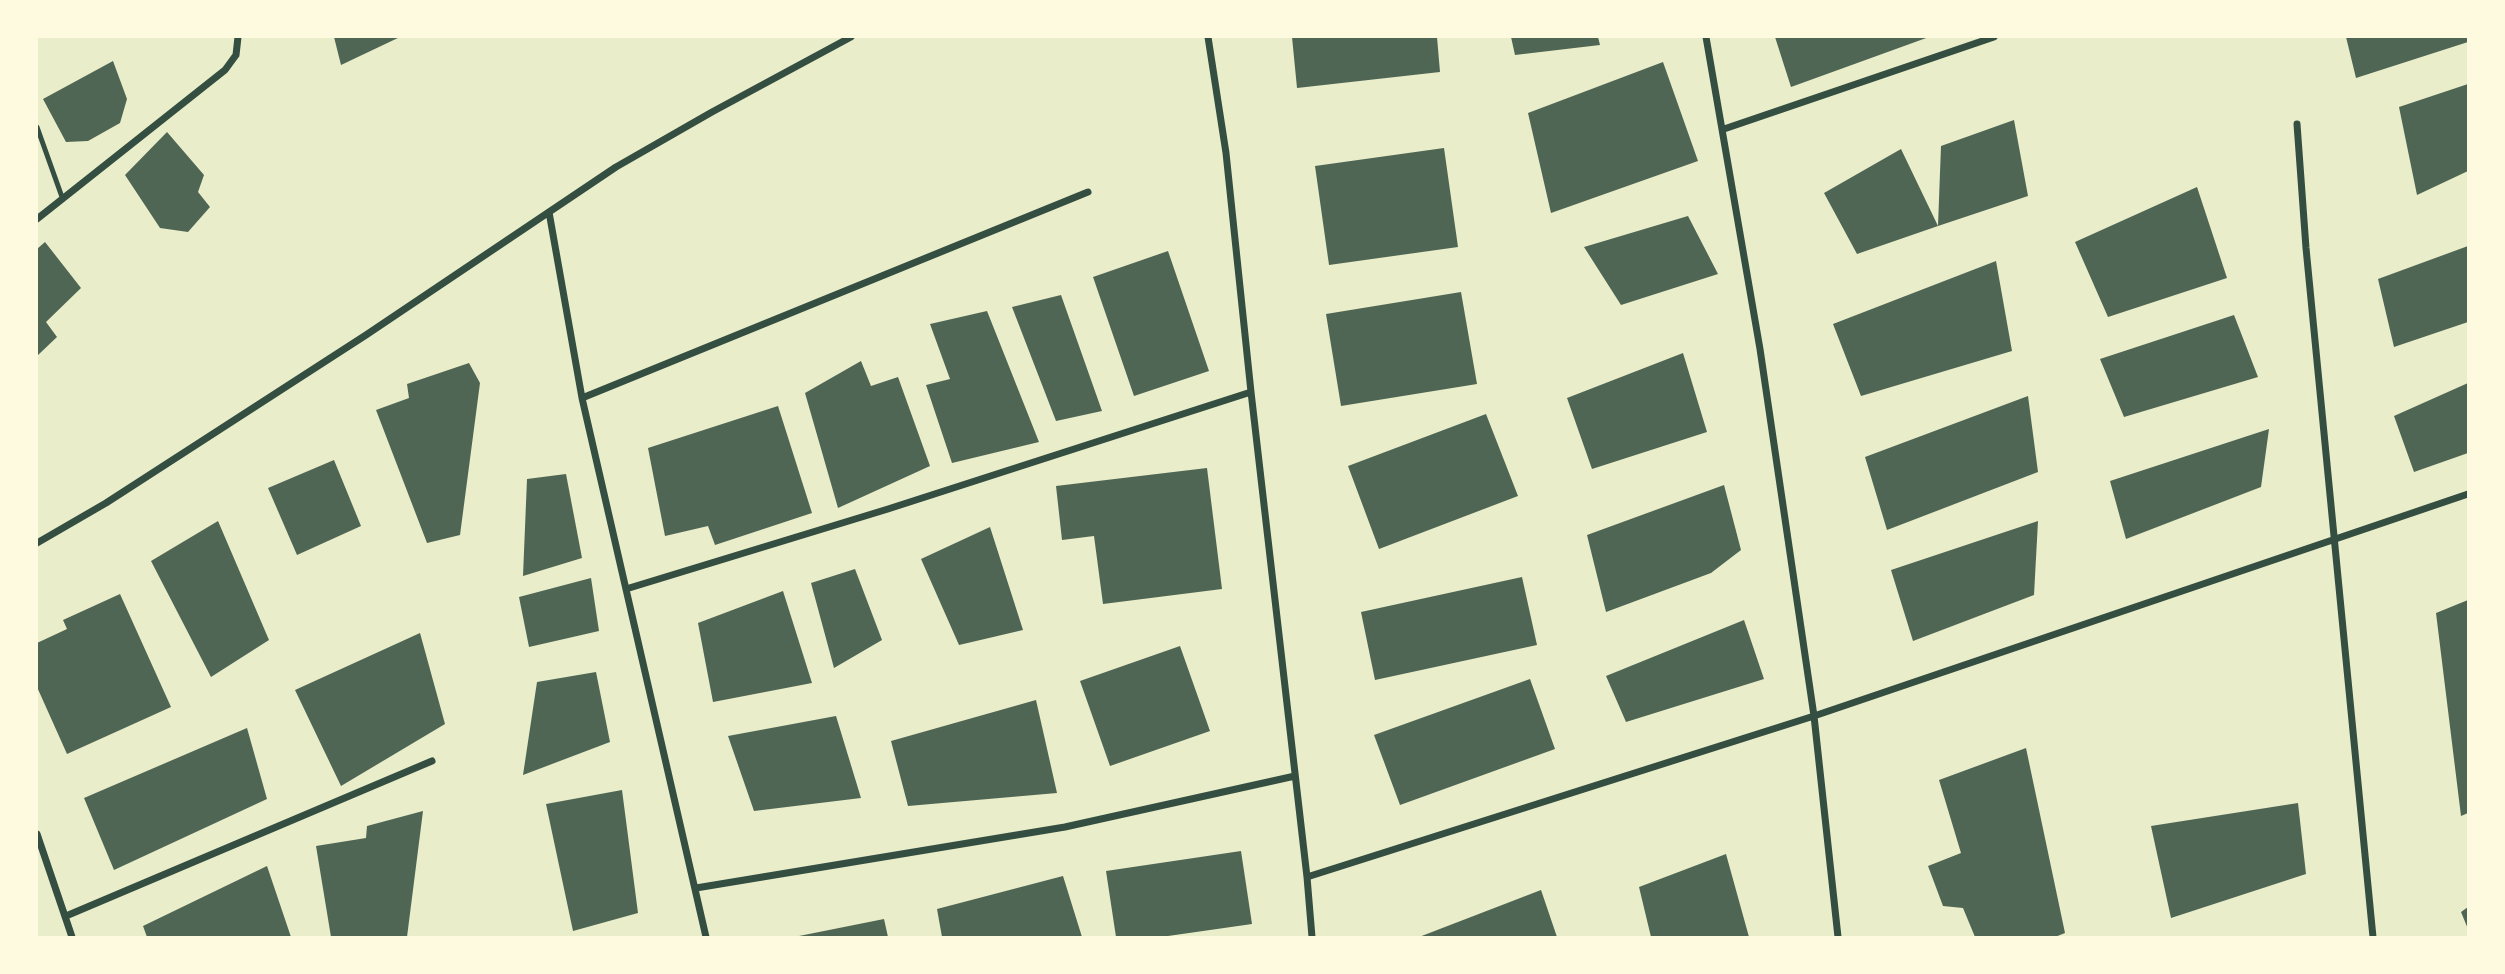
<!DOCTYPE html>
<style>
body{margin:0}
#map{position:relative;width:2505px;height:974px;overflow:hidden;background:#e9edc9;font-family:Commissioner,sans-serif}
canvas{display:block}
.frame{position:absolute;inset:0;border:38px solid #fefae0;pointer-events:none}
</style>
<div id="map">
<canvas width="2505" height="974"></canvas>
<div class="frame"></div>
</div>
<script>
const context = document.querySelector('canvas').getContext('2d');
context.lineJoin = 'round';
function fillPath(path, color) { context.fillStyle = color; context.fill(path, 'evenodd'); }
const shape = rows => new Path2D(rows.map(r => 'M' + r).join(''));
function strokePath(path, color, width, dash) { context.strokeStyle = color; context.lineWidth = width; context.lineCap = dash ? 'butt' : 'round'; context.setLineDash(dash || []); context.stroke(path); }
const building = shape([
 [334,37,400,37,341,65],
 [1292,37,1437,37,1440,72,1297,88],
 [1511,37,1598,37,1600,45,1515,55],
 [1775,37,1929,37,1791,87],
 [2346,37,2468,37,2468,42,2356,78],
 [113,61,127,99,120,123,88,141,66,142,43,99],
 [1663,62,1698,161,1551,213,1528,113],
 [2468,84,2468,171,2417,195,2399,107],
 [2014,120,2028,196,1938,226,1941,146],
 [167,132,204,175,198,192,210,207,188,232,160,228,125,175],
 [1444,148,1458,247,1329,265,1315,166],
 [1901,149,1938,226,1857,254,1824,193],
 [2197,187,2227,278,2108,317,2075,242],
 [1688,216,1718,274,1621,305,1584,247],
 [45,242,81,288,46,322,57,337,37,356,37,249],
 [2468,246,2468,322,2394,347,2378,279],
 [1168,251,1209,371,1134,396,1093,277],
 [1996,261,2012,351,1861,396,1833,324],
 [1461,292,1477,384,1341,406,1326,314],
 [1061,295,1102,411,1056,421,1012,307],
 [987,311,1039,442,952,463,926,385,950,379,930,324],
 [2234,315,2258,377,2124,417,2100,359],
 [1683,353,1707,432,1592,469,1567,398],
 [861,361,871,386,898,377,930,466,838,508,805,393],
 [469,363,480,383,460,535,427,543,376,410,409,398,407,384],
 [2468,383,2468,453,2414,472,2394,416],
 [2028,396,2038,472,1887,530,1865,457],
 [778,406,812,513,715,545,708,526,665,536,648,448],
 [1486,414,1518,496,1379,549,1348,466],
 [2269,429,2261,487,2126,539,2110,481],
 [334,460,361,526,297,555,268,488],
 [1207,468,1222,589,1103,604,1094,536,1062,540,1056,486],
 [566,474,582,558,523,576,527,479],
 [1724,485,1741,550,1711,573,1606,612,1587,535],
 [218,521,269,640,211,677,151,561],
 [2038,521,2034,595,1913,641,1891,570],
 [990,527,1023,630,959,645,921,559],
 [855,569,882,640,834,668,811,583],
 [1522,577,1537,645,1375,680,1361,612],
 [591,578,599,631,529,647,519,597],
 [783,591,812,683,713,702,698,623],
 [120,594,171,707,67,754,37,687,37,643,67,629,63,620],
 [2468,600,2468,813,2461,816,2436,613],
 [1744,620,1764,679,1626,722,1606,676],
 [420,633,445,724,341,786,295,690],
 [1180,646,1210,731,1110,766,1080,681],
 [596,672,610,742,523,775,537,682],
 [1530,679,1555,749,1400,805,1374,735],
 [1036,700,1057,793,908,806,891,741],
 [836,716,861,798,754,811,728,736],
 [247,728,267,799,114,870,84,798],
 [2026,748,2065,933,2055,937,1975,937,1963,908,1943,906,1928,866,1961,853,1939,780],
 [622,790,638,913,573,931,546,804],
 [2298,803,2306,874,2171,918,2151,826],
 [423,811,407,937,331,937,316,846,366,838,367,826],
 [1241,851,1252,924,1161,937,1116,937,1106,871],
 [1726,854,1749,937,1651,937,1639,887],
 [267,866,291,937,147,937,143,926],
 [1063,876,1082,937,942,937,937,909],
 [1541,890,1557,937,1419,937],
 [2468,907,2468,929,2461,912],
 [884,919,888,937,799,937,799,936]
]);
const service = shape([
 [37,127,62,197]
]);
const minor = shape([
 [1208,37,1226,153,1251,392,1307,877,1312,937],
 [1706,37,1760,349,1814,716,1838,937],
 [2297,124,2306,248,2373,937],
 [1724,129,1994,37],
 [549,212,582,398,706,937],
 [37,219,225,70,236,55,238,37],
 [582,398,1088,192],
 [37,543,106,503,366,335,616,167,712,112,851,37],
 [626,589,888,509,1251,392],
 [37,834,72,937],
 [1307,877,1814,716,2468,494],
 [696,888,1065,827,1295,776],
 [66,916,432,761]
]);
fillPath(building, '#4f6655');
strokePath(service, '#344e41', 5);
strokePath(minor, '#344e41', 7);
</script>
